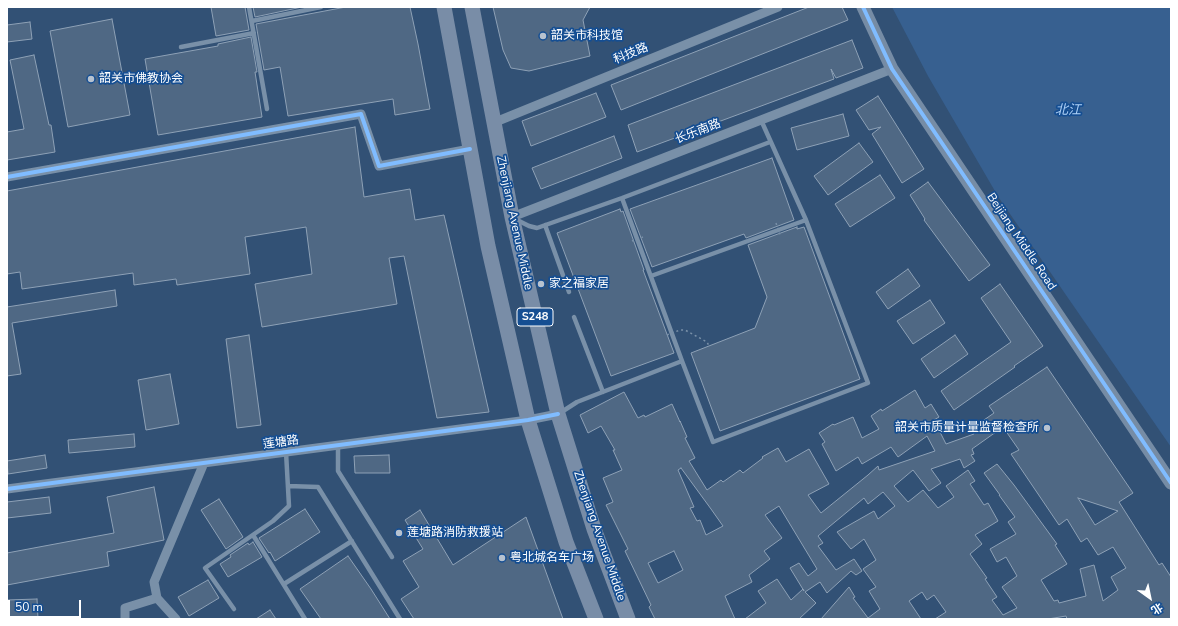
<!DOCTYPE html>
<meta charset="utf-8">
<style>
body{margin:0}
#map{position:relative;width:1178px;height:626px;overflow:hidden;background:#325175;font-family:"Nunito Sans","Noto Sans SC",sans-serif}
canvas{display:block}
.frame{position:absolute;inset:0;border:8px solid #fff;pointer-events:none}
.north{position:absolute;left:1130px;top:578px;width:40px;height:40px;-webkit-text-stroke:3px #154e92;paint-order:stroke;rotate:147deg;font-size:11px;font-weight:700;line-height:16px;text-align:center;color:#fff}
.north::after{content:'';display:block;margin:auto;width:14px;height:18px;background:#fff;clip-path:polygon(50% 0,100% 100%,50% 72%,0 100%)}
.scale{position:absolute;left:8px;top:600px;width:73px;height:18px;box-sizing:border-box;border:2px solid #fff;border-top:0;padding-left:5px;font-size:12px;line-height:14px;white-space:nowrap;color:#fff;-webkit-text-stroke:3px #154e92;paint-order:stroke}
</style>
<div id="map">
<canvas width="1178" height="626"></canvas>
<div class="frame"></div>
<div class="north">北</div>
<div class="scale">50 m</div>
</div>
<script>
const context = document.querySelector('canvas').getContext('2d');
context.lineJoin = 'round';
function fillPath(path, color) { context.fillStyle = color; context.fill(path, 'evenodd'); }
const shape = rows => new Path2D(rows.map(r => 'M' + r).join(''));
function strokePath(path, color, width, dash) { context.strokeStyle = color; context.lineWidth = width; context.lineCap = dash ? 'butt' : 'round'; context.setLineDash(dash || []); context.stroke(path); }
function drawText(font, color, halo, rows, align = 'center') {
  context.font = font + ' "Nunito Sans","Noto Sans SC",sans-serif'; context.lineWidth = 3.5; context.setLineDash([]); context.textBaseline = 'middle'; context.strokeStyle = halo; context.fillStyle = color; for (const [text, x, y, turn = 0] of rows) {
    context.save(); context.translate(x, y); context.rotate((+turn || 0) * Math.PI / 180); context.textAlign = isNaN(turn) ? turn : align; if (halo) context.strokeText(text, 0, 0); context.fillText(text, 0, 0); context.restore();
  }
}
const water = shape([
 [892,7,1171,7,1171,447,999,198,928,76]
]);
const building = shape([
 [211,7,245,7,249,30,216,36,211,7],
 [253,7,302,7,255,17,253,7],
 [346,7,410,7,418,44,430,109,395,115,393,99,288,116,280,67,264,70,256,24,346,7],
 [493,7,590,7,583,20,590,56,529,71,511,68,503,50,493,7],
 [809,7,842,7,848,20,621,110,611,85,809,7],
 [112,19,130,115,68,127,50,31,112,19],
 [30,22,32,39,7,42,7,25,30,22],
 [251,37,257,72,255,72,262,117,158,135,145,59,218,46,218,44,251,37],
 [852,40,863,68,836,78,831,69,834,79,637,152,628,125,852,40],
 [34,55,49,125,51,125,55,152,7,160,7,132,24,129,10,60,34,55],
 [596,93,606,117,531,146,522,121,596,93],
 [878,96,924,169,902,183,872,134,881,127,869,130,856,110,878,96],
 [843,114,849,136,797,150,791,128,843,114],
 [355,127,364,197,410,189,415,220,444,215,489,412,437,418,404,256,389,258,397,304,262,327,255,284,312,274,306,227,245,237,250,274,177,285,176,279,134,285,133,273,22,289,20,272,7,274,7,191,355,127],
 [614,136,622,158,541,189,532,168,614,136],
 [859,143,873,162,828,195,814,176,859,143],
 [772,158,794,220,746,238,744,234,652,267,630,209,772,158],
 [880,175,895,198,850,227,835,204,880,175],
 [928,182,990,265,969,281,924,220,925,219,910,195,928,182],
 [620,209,621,212,623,211,644,270,643,270,674,353,611,376,557,233,620,209],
 [797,227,797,229,804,227,860,379,720,431,691,353,755,328,767,297,748,245,797,227],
 [908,269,920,286,888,309,876,292,908,269],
 [1000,284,1043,346,1014,366,1015,367,954,410,941,391,1011,342,981,298,1000,284],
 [115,290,117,306,12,323,21,374,7,376,7,307,115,290],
 [930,300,945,323,913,344,897,321,930,300],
 [249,335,261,425,237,428,226,339,249,335],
 [955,335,968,354,934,378,921,359,955,335],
 [1047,367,1133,493,1119,502,1159,565,1162,563,1171,577,1171,619,1067,619,1066,616,1048,619,935,619,946,612,934,595,927,600,922,592,909,601,921,619,821,619,849,587,855,597,853,598,868,618,880,609,869,591,876,587,863,569,876,560,864,539,851,549,837,532,874,511,878,519,895,506,883,492,868,504,864,498,818,536,823,543,818,546,836,570,854,559,862,571,856,575,851,571,827,593,820,582,805,592,816,603,799,619,745,619,766,603,758,591,777,579,791,600,803,589,804,591,790,568,799,563,808,576,817,569,779,506,765,515,782,538,764,551,770,559,749,575,752,582,725,596,735,619,655,619,649,607,651,605,625,551,628,549,606,505,613,502,603,478,622,470,613,450,615,450,601,426,588,433,580,415,624,392,638,418,644,415,645,417,672,404,680,422,680,421,687,437,685,438,695,458,689,461,707,490,721,480,723,482,740,470,743,473,763,458,762,457,778,448,786,462,809,449,829,484,808,495,821,513,868,475,878,466,879,470,935,451,927,436,898,457,891,447,862,464,858,457,836,471,822,444,825,442,819,433,833,424,834,425,853,417,862,438,879,429,871,416,881,409,882,411,915,390,925,408,931,404,939,417,934,420,946,444,974,434,971,429,994,413,989,406,1047,367],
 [1003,427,1019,450,1011,454,1059,525,1067,519,1081,542,1087,538,1098,555,1113,547,1126,568,1111,577,1118,590,1103,601,1094,565,1080,569,1086,596,1059,603,1058,600,1054,601,1041,580,1067,564,1055,545,1057,544,1014,485,997,464,984,473,1000,495,999,495,1015,517,1008,522,1016,534,990,549,997,562,1006,557,1017,576,1002,587,1017,608,1003,615,992,600,997,597,985,579,987,578,970,554,982,544,975,535,998,521,988,503,984,505,970,484,975,481,968,470,946,486,954,497,938,508,923,490,908,502,894,486,913,470,929,491,941,483,931,469,960,459,964,468,975,461,971,455,974,454,972,449,1003,427],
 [681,468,711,509,723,526,706,535,700,520,697,521,690,508,694,507,678,470,681,468],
 [1078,498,1118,511,1095,525,1078,498],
 [674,551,683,570,658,583,648,563,674,551],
 [170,374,179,424,146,430,138,380,170,374],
 [134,434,135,447,69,453,68,440,134,434],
 [45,455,47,468,8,474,7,461,45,455],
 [389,455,390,473,355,473,354,456,389,455],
 [154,487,164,540,107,552,109,566,7,585,7,553,114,533,107,497,154,487],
 [49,497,51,513,7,518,7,502,49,497],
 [219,499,243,537,226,549,201,510,219,499],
 [305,509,320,532,275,561,270,552,269,553,259,538,305,509],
 [420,510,453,565,526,517,563,619,414,619,401,599,419,587,403,561,423,549,405,520,420,510],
 [253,542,262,557,228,577,220,564,231,557,230,555,248,543,249,545,253,542],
 [348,556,371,589,390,619,321,619,300,589,348,556],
 [208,580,219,598,189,616,178,597,208,580],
 [37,599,38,619,7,619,7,600,37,599],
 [270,610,276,619,256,619,270,610]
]);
const lane = shape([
 [249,7,267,109],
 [252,21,321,7],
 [181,47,254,33],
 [622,198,682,361],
 [517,220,529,226,537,228,622,198,770,142],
 [545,225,569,292],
 [651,276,806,220],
 [574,317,603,392],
 [560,413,577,402,682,361,713,442,868,383,806,220,761,120],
 [338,445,338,471,392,557],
 [288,486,318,487,400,619],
 [253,535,305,619],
 [284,584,352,541],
 [234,609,205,568,273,521,289,506,286,452]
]);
const street = shape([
 [493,123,778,7],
 [7,177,361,114,379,166,470,149],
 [512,217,892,69],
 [7,489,528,420,558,414],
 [125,619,125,608,157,598],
 [176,619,157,598,154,582,204,463]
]);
const secondary = shape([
 [863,7,892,69,1171,483]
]);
const primary = shape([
 [444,7,488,246,528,420,566,542,596,619],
 [472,7,512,217,558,414,594,529,628,619]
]);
const pathBridge = shape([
 [776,223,780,235],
 [632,241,643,237],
 [667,335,680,330,685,330,707,342,709,346]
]);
const cycleway = shape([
 [863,7,892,69,1171,483],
 [7,177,361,114,379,166,470,149],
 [7,489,528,420,558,414]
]);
const markers = [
 [543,36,4,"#b7c2cf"],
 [91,79,4,"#b7c2cf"],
 [541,284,4,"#b7c2cf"],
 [1047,428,4,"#b7c2cf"],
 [399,533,4,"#b7c2cf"],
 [502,558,4,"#b7c2cf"]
];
const shields = [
 [535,317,36]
];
const shieldNames = [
 ["S248",535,317]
];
const poiNames = [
 ["韶关市科技馆",551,36],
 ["韶关市佛教协会",99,79],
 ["家之福家居",549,284],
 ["韶关市质量计量监督检查所",1039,428,"right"],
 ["莲塘路消防救援站",407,533],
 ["粤北城名车广场",510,558]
];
const streetNames = [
 ["科技路",631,54,-22],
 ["长乐南路",698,132,-21],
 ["Zhenjiang Avenue Middle",514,223,78],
 ["Beijiang Middle Road",1021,242,56],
 ["莲塘路",281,443,-8],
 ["Zhenjiang Avenue Middle",599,536,71]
];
const waterNames = [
 ["北江",1068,111]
];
fillPath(water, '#376090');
fillPath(building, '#4f6884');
strokePath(building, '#8ea1b6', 1);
strokePath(lane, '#7990a8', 4.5);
strokePath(street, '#7990a8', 9);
strokePath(secondary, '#768ca5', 13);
strokePath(primary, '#798da7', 15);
strokePath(pathBridge, '#7990a8', 1.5, [2, 3]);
strokePath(cycleway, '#80bcff', 4);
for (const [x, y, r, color] of markers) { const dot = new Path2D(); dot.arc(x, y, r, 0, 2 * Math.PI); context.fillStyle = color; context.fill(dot); strokePath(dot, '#154e92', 1.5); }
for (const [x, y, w] of shields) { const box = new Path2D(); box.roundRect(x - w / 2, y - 9, w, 18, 3); context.fillStyle = '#154e92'; context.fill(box); strokePath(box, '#fff', 1); }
drawText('bold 11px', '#fff', null, shieldNames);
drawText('12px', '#fff', '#154e92', poiNames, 'left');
drawText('12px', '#fff', '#154e92', streetNames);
drawText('italic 13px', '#afd2f8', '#154e92', waterNames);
</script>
